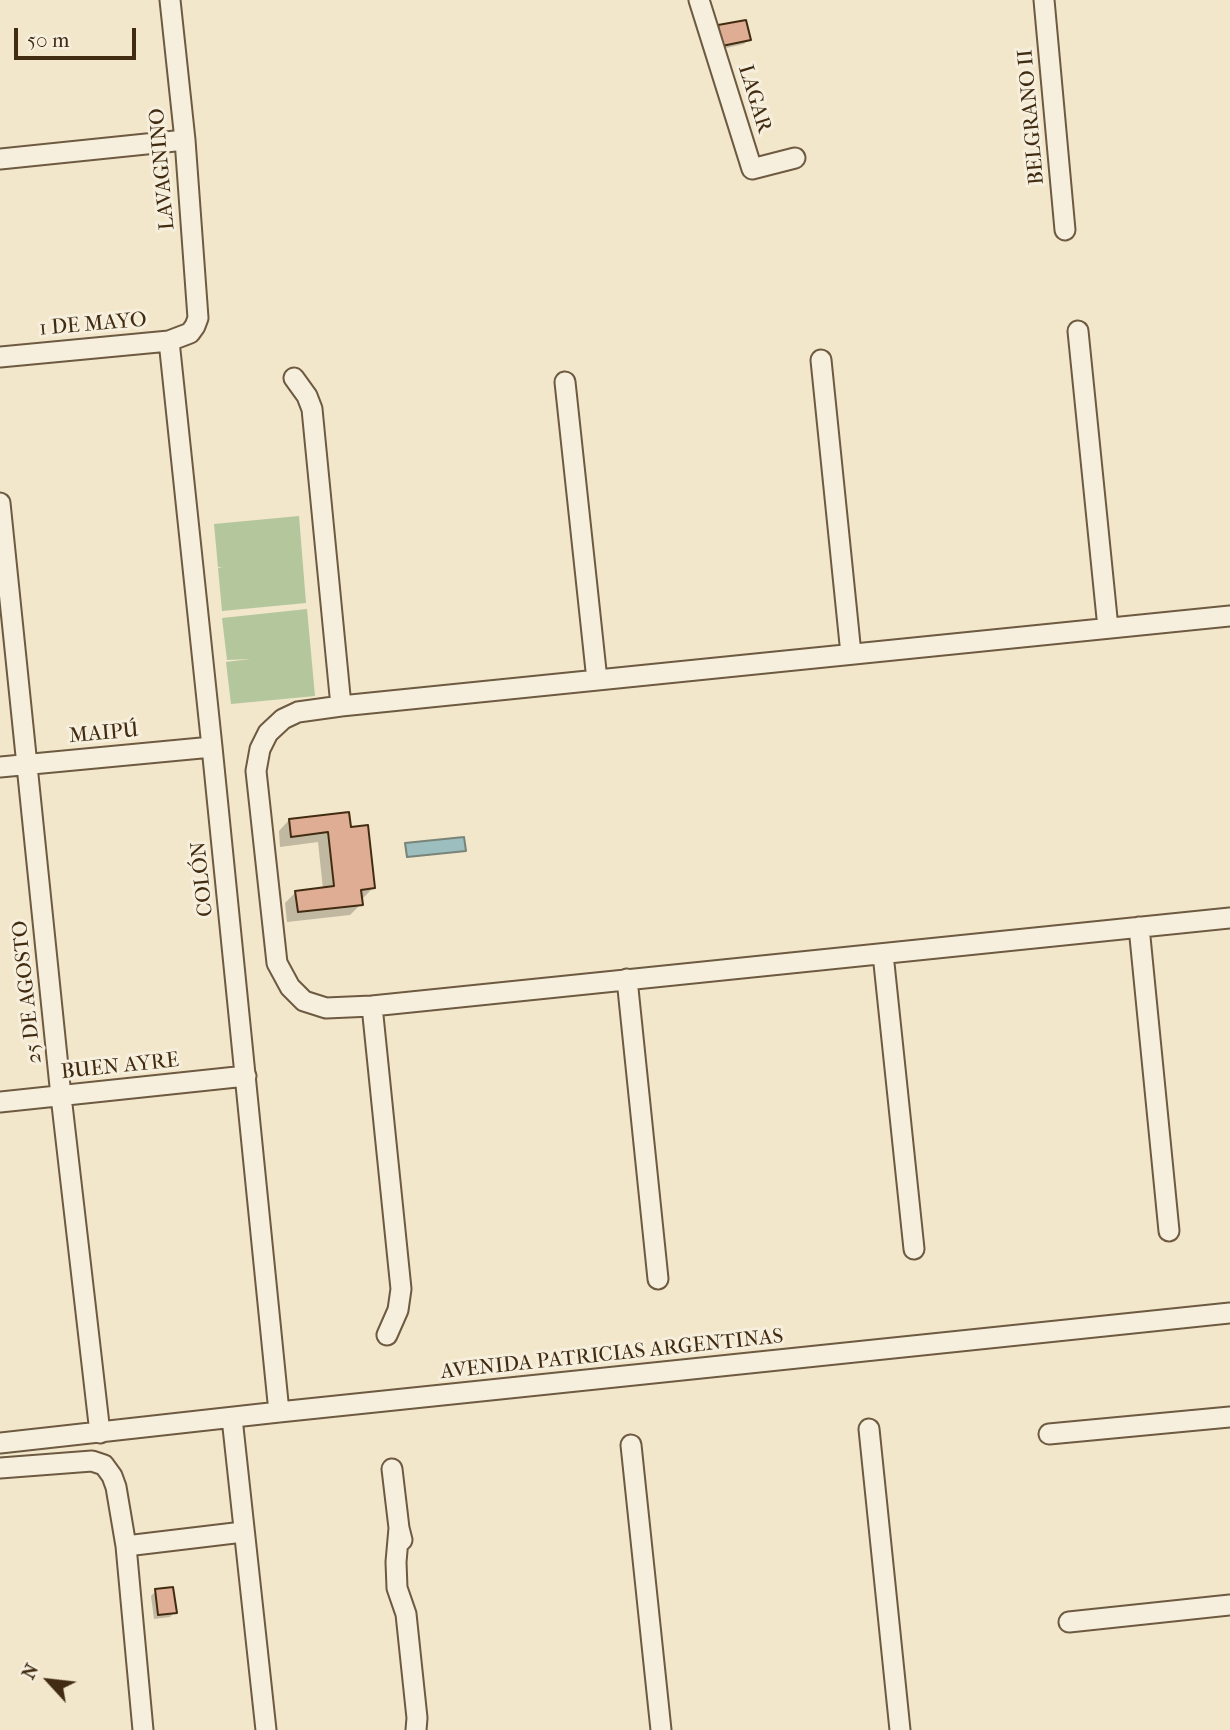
<!DOCTYPE html>
<meta charset="utf-8">
<style>
body{margin:0}
#map{position:relative;width:1230px;height:1730px;overflow:hidden;background:#f2e6cb;font-family:"IM FELL French Canon",serif}
canvas{display:block}
.north{position:absolute;left:14px;top:1646px;width:70px;height:70px;-webkit-text-stroke:5px #f7efdd;paint-order:stroke;rotate:297deg;font-size:19px;font-weight:700;line-height:28px;text-align:center;color:#412c12}
.north::after{content:'';display:block;margin:auto;width:24px;height:32px;background:#412c12;clip-path:polygon(50% 0,100% 100%,50% 72%,0 100%)}
.scale{position:absolute;left:14px;top:28px;width:122px;height:32px;box-sizing:border-box;border:4px solid #412c12;border-top:0;padding-left:9px;font-size:21px;line-height:24px;white-space:nowrap;color:#412c12;-webkit-text-stroke:5px #f7efdd;paint-order:stroke}
</style>
<div id="map">
<canvas width="1230" height="1730"></canvas>
<div class="north">N</div>
<div class="scale">50 m</div>
</div>
<script>
const context = document.querySelector('canvas').getContext('2d');
context.lineJoin = 'round';
function fillPath(path, color) { context.fillStyle = color; context.fill(path, 'evenodd'); }
const shape = rows => new Path2D(rows.map(r => 'M' + r).join(''));
function strokePath(path, color, width, dash) { context.strokeStyle = color; context.lineWidth = width; context.lineCap = dash ? 'butt' : 'round'; context.setLineDash(dash || []); context.stroke(path); }
function drawText(font, color, halo, rows, align = 'center') {
  context.font = font + ' "IM FELL French Canon",serif'; context.lineWidth = 6; context.setLineDash([]); context.textBaseline = 'middle'; context.strokeStyle = halo; context.fillStyle = color; for (const [text, x, y, turn = 0] of rows) {
    context.save(); context.translate(x, y); context.rotate((+turn || 0) * Math.PI / 180); context.textAlign = isNaN(turn) ? turn : align; if (halo) context.strokeText(text, 0, 0); context.fillText(text, 0, 0); context.restore();
  }
}
const green = shape([
 [299,516,306,603,222,611,218,568,223,567,218,567,214,524],
 [307,609,315,696,231,704,226,662,250,659,227,660,222,618]
]);
const water = shape([
 [464,837,466,851,407,857,405,843,464,837]
]);
const shadow = shape([
 [719,26,749,39,744,44,717,50,714,31],
 [289,820,349,829,373,888,363,898,360,899,361,904,350,915,287,922,285,903,296,892,323,889,318,842,280,847,279,831],
 [156,1591,175,1612,170,1617,154,1619,151,1596]
]);
const building = shape([
 [746,20,751,40,722,46,718,25,746,20],
 [349,812,351,827,368,825,375,888,361,890,363,905,298,912,295,891,334,886,328,832,291,837,289,819,349,812],
 [173,1587,177,1613,158,1615,155,1589,173,1587]
]);
const minor = shape([
 [699,0,752,169,795,158],
 [1044,0,1065,230],
 [0,159,185,140],
 [1078,331,1108,628],
 [169,341,212,747,279,1412],
 [0,357,169,341,190,333,195,326,198,318,185,140,170,0],
 [821,360,851,654],
 [294,378,307,396,312,409,341,706],
 [565,382,597,680],
 [0,503,61,1096,100,1433],
 [1230,616,341,706,298,712,283,719,268,733,260,749,256,771,277,963,290,987,304,1001,326,1008,372,1006,1230,918],
 [0,767,212,747],
 [1139,927,1169,1231],
 [883,954,914,1249],
 [627,979,658,1279],
 [372,1006,401,1289,398,1310,387,1335],
 [0,1102,246,1076],
 [232,1418,266,1730],
 [869,1429,900,1730],
 [1049,1434,1230,1417],
 [0,1443,279,1412,1230,1313],
 [631,1445,661,1730],
 [0,1468,92,1461,104,1465,112,1476,116,1487,126,1546,143,1730],
 [392,1469,399,1528,402,1540],
 [399,1528,396,1562,397,1588,406,1614,417,1718,416,1730],
 [126,1546,243,1532],
 [1069,1622,1230,1605]
]);
const streetNames = [
 ["LAGAR",754,99,73],
 ["BELGRANO II",1032,117,-95],
 ["LAVAGNINO",163,169,-95],
 ["1 DE MAYO",93,325,-5],
 ["MAIPÚ",104,734,-5],
 ["COLÓN",203,879,-96],
 ["25 DE AGOSTO",28,992,-96],
 ["BUEN AYRE",120,1067,-6],
 ["AVENIDA PATRICIAS ARGENTINAS",612,1355,-6]
];
fillPath(green, '#b4c69c');
fillPath(water, '#9dbebe');
strokePath(water, '#788479', 2);
fillPath(shadow, '#0003');
fillPath(building, '#dead93');
strokePath(building, '#412c12', 2);
strokePath(minor, '#6d5a40', 23);
strokePath(minor, '#f7efdd', 19);
drawText('21px', '#412c12', '#f7efdd', streetNames);
</script>
